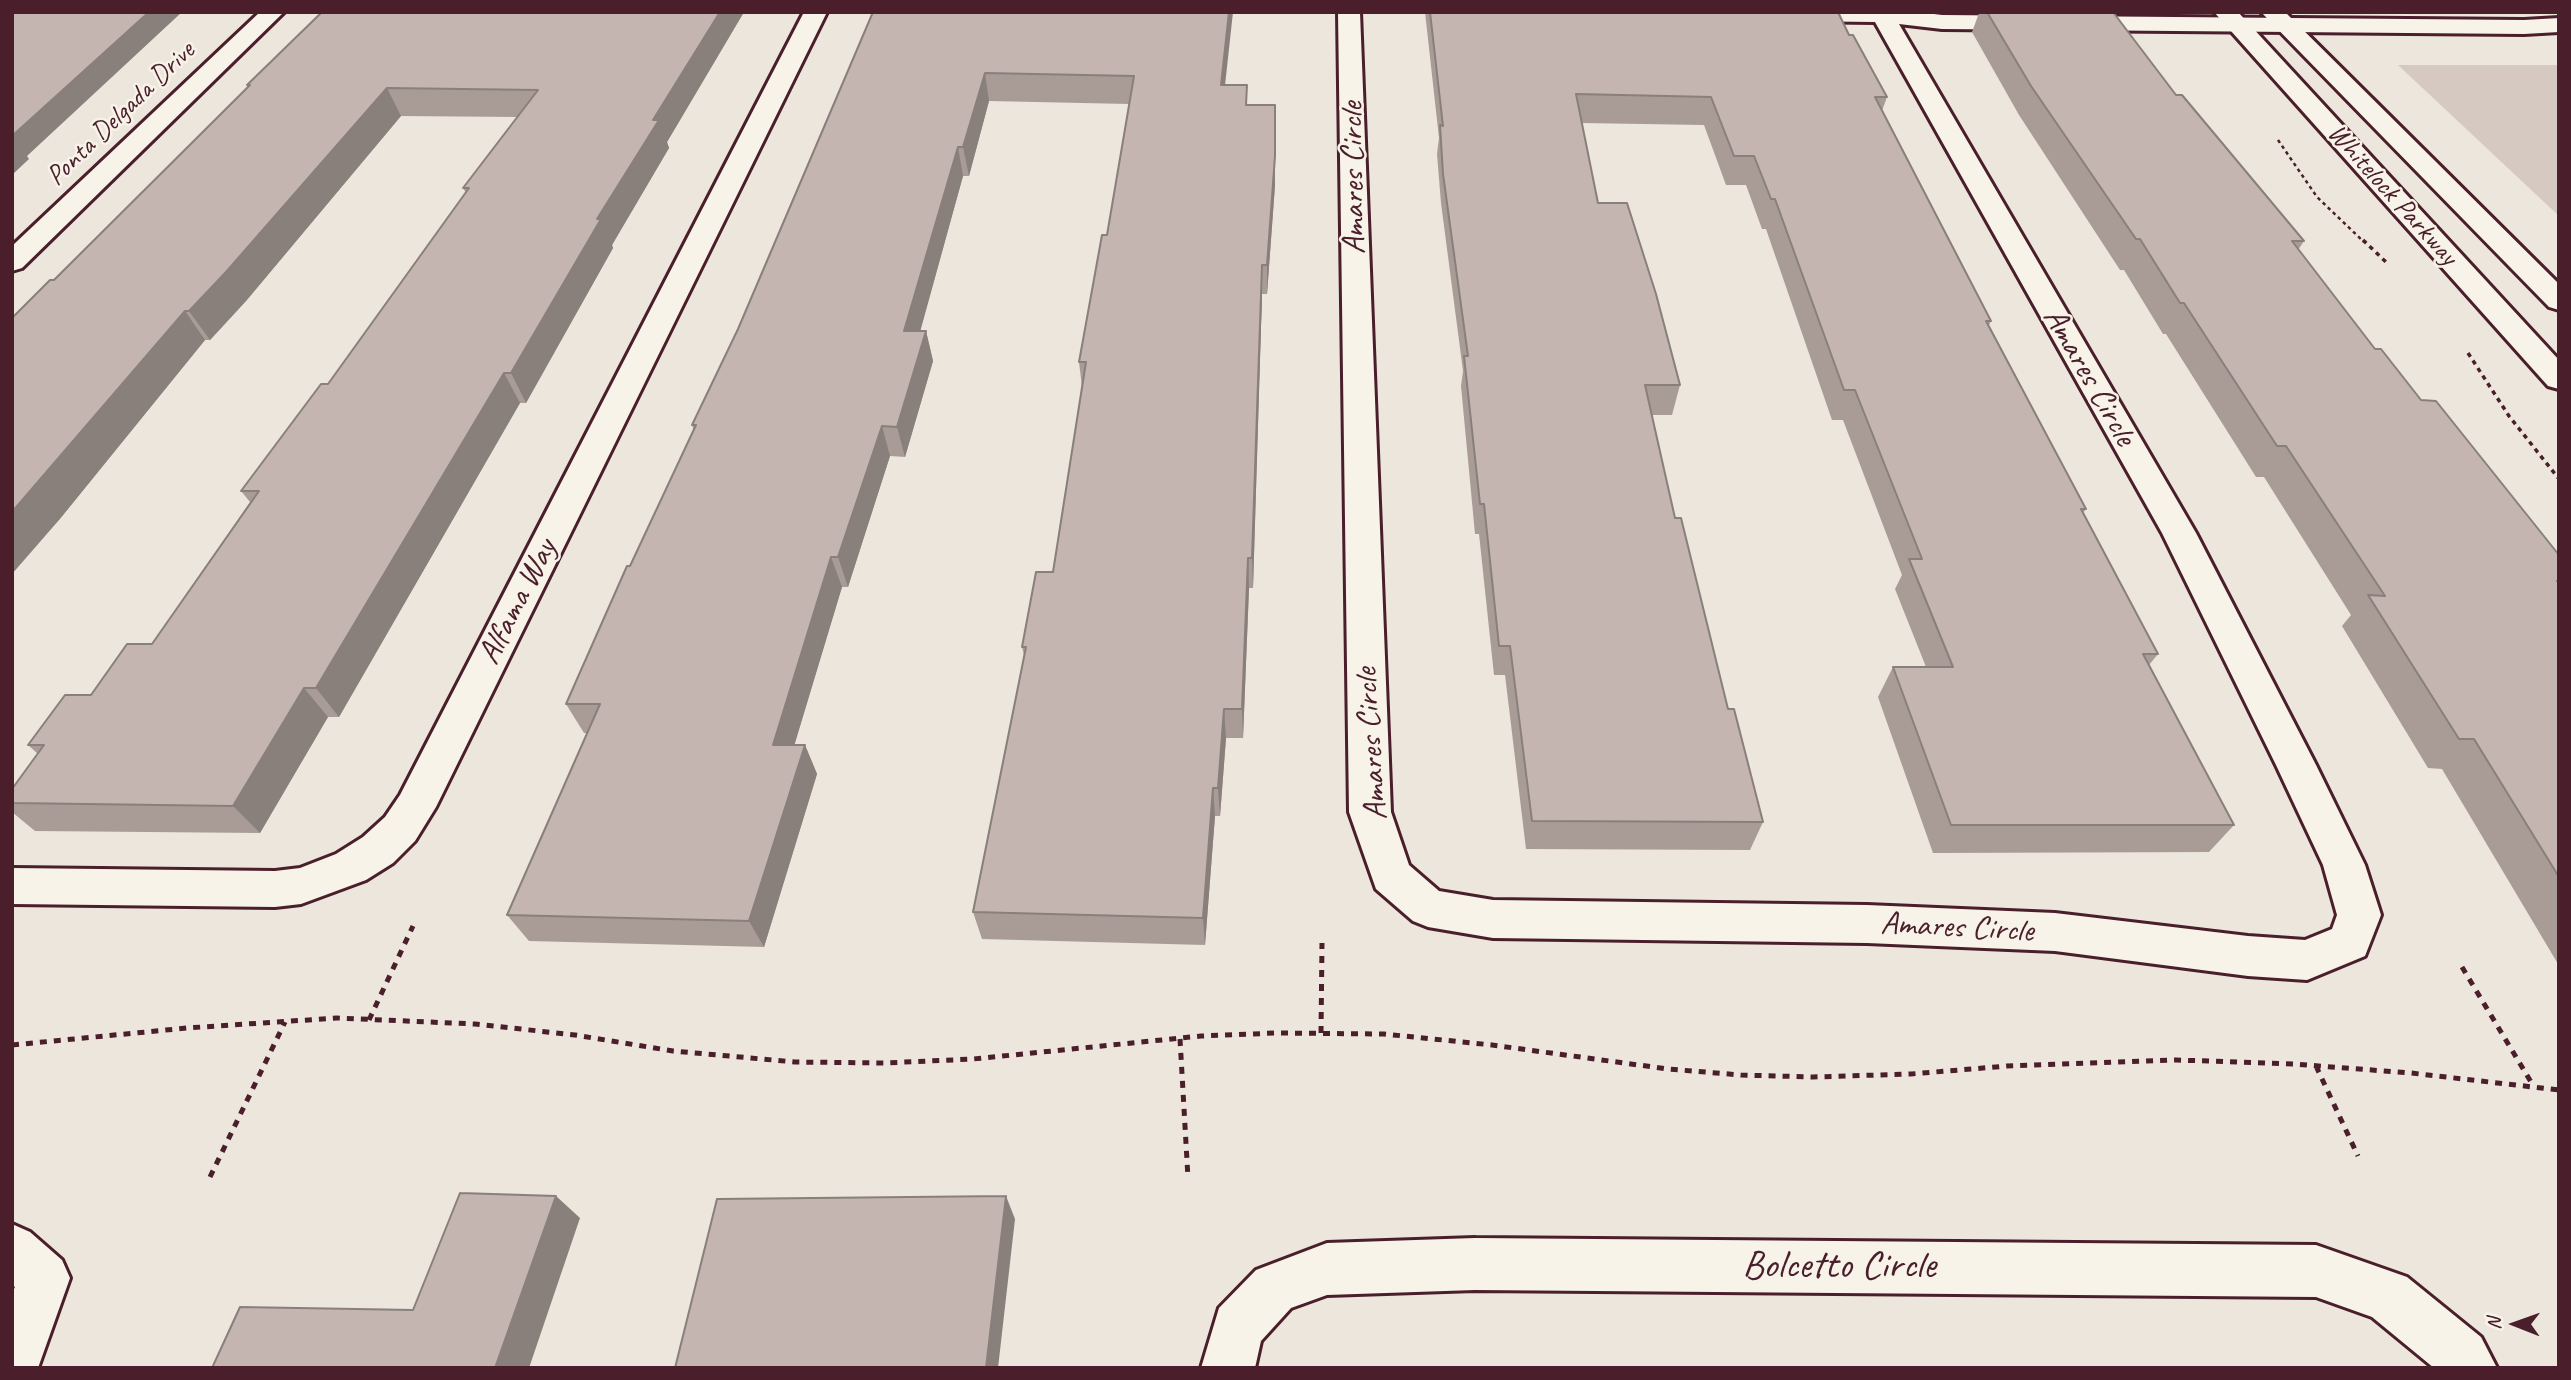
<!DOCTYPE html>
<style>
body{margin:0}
#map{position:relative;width:2571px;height:1380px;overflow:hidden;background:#ece6dd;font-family:Caveat,sans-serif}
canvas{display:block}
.frame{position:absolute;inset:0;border:14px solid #4a1f2b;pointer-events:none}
.north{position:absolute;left:2480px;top:1289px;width:70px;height:70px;-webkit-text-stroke:5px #f7f3e8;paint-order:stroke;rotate:271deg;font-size:19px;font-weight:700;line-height:28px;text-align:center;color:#4a1f2b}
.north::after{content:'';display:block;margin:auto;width:24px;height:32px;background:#4a1f2b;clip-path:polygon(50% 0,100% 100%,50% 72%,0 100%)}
</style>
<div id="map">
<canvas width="2571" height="1380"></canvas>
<div class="frame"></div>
<div class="north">N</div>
</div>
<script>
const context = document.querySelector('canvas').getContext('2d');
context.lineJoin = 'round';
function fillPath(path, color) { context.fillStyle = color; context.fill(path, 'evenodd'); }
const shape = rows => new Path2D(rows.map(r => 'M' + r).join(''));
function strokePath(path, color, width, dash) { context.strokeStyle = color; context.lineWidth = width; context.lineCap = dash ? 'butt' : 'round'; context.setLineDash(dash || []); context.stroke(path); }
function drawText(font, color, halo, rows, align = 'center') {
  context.font = font + ' Caveat,sans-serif'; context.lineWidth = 5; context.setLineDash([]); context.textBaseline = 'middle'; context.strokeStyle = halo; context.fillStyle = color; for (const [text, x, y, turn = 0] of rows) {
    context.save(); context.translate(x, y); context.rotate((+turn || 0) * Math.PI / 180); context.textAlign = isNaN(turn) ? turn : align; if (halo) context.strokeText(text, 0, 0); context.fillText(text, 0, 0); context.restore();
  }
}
const green = shape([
 [2398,65,2559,65,2559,216]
]);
const pathFar2 = shape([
 [2278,140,2317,197,2364,242]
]);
const pathFar1 = shape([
 [2363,240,2387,263],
 [2468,353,2509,416,2559,479]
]);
const path = shape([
 [2462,967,2534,1087],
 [369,1020,413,926],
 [1321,1033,1322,943],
 [1180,1039,1188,1178],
 [12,1045,187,1028,337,1018,475,1024,575,1035,673,1051,795,1062,884,1063,973,1059,1201,1036,1276,1033,1384,1034,1492,1045,1668,1069,1741,1075,1813,1077,1911,1074,2007,1066,2177,1060,2293,1064,2411,1073,2559,1090],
 [2316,1066,2358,1156],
 [210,1177,285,1022]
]);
const street = shape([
 [260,12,284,12,22,268,12,271,12,246,260,12],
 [804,12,827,12,436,807,415,841,393,863,366,880,301,904,275,907,12,904,12,868,275,871,300,868,336,854,363,837,385,817,400,795,804,12],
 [1338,12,1360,12,1391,812,1409,865,1439,891,1493,900,1867,905,2055,913,2248,936,2305,940,2332,929,2337,915,2323,865,2276,765,2162,533,1875,22,1788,21,1780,19,1777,14,1918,12,1942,15,2524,20,2559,18,2559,32,2524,34,1942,29,1899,24,2196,533,2316,765,2365,865,2381,915,2365,956,2307,980,2248,976,2055,951,1867,943,1493,938,1428,927,1413,921,1376,889,1349,812,1338,12],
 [12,1224,30,1232,62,1260,70,1278,38,1368,12,1368,12,1293,15,1287,12,1285,12,1224],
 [1475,1238,2316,1245,2407,1277,2481,1337,2497,1368,2434,1368,2372,1317,2316,1297,1475,1290,1327,1295,1291,1308,1261,1341,1255,1368,1201,1368,1219,1308,1256,1270,1327,1243,1475,1238]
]);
const secondary = shape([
 [2214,12,2238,12,2559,360,2559,389,2548,386,2214,12],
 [2261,12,2285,12,2559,284,2559,310,2549,307,2261,12]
]);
const wall = shape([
 [744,12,667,142,669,148,612,245,613,248,526,403,520,403,339,717,328,717,260,833,35,831,12,812,12,789,38,754,28,745,91,695,152,644,250,502,241,491,328,384,466,193,463,188,517,117,401,116,246,301,210,340,205,340,59,520,54,280,248,87,247,85],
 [873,12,1225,85,1248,105,1275,185,1267,294,1262,294,1253,588,1249,588,1243,738,1226,738,1220,816,1215,816,1205,945,982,939,973,912,1024,655,1022,647,1053,572,1082,387,1079,362,1107,235,1129,104,989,101,969,176,963,176,920,331,926,331,933,361,905,457,890,456,848,587,842,587,794,745,805,745,817,774,764,947,529,941,507,915,588,733,584,733,566,704,694,430,692,425,738,329],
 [1425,12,1838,12,1849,35,1887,97,1882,111,1991,321,1989,325,2086,509,2083,513,2158,654,2149,665,2234,825,2209,852,1933,853,1878,697,1893,667,1926,667,1895,589,1902,575,1843,420,1832,420,1766,229,1762,229,1746,185,1726,185,1704,125,1582,123,1598,203,1680,385,1672,415,1652,415,1675,518,1728,709,1763,822,1750,850,1526,849,1505,675,1494,675,1479,534,1475,534,1461,386,1463,371,1441,203,1437,154,1439,138],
 [1960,12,2113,12,2176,95,2304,241,2298,250,2375,349,2559,555,2559,964,2558,964,2442,769,2428,768,2342,626,2351,615,2264,477,2256,477,2166,334,2163,334,2124,270,2120,270,2019,115,1972,32,1979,13]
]);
const shadedWall = shape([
 [149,12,182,12,27,156,29,159,12,175,12,136],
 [720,12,744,12,667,142,669,148,612,245,613,248,526,403,511,373,653,120],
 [1229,12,1233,12,1222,113,1221,85],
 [985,73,989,101,969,176,963,147],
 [387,88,401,116,246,301,210,340,189,311],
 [1275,105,1275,185,1267,294,1267,265],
 [958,147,963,176,912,361,904,331],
 [1262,265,1262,294,1253,588,1252,558],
 [185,311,205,340,59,520,12,574,12,512],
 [926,331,933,361,905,457,897,427],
 [504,373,520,403,339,717,316,688],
 [882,426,890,456,848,587,838,557],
 [831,557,842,587,786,773,773,745],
 [1248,558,1249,588,1243,738,1242,709],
 [304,688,328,717,260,833,233,806],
 [1224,709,1226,738,1220,816,1218,788],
 [805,745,817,774,764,947,749,921],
 [1213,788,1215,816,1205,945,1203,918],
 [556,1196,580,1218,529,1368,495,1368],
 [1006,1196,1015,1219,998,1368,986,1368]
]);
const building = shape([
 [12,12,149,12,12,136,12,12],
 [322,12,720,12,653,120,659,120,597,219,601,219,511,373,504,373,316,688,304,688,233,806,12,803,12,789,44,745,28,745,65,695,91,695,127,644,152,644,259,491,241,491,321,384,328,384,469,188,463,188,538,90,387,88,226,272,189,311,185,311,12,512,12,318,50,280,54,280,250,85,247,85,322,12],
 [873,12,1229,12,1221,85,1247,85,1246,105,1275,105,1275,156,1267,265,1262,265,1252,558,1248,558,1242,709,1224,709,1218,788,1213,788,1203,918,973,912,1026,647,1022,647,1036,572,1053,572,1086,362,1079,362,1102,235,1107,235,1134,76,985,73,963,147,958,147,904,331,926,331,897,427,882,426,838,557,831,557,773,745,805,745,749,921,507,915,600,704,566,704,627,566,630,566,696,425,692,425,738,329,873,12],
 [1430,12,1838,12,1849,35,1853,35,1887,97,1875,97,1991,321,1986,321,2086,509,2081,509,2158,654,2143,654,2234,825,1951,825,1893,667,1953,667,1909,559,1922,559,1855,390,1844,390,1775,199,1771,199,1754,156,1734,156,1711,97,1576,94,1598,203,1627,203,1656,294,1680,385,1645,385,1675,518,1681,518,1728,709,1734,709,1763,822,1532,821,1510,646,1499,646,1484,504,1480,504,1464,356,1468,356,1443,174,1440,125,1443,126,1430,12],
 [1987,12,2113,12,2176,95,2182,95,2304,241,2292,241,2375,349,2381,349,2421,400,2436,401,2559,555,2559,581,2557,581,2559,584,2559,877,2474,739,2459,739,2368,595,2385,596,2286,446,2277,446,2184,303,2180,303,2140,239,2136,239,2031,86,1987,12],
 [460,1193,556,1196,495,1368,212,1368,240,1307,413,1310,460,1193],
 [1006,1196,986,1368,675,1368,717,1199,1006,1196]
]);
const farStreetnames = [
 ["Ponta Delgada Drive",121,114,-44],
 ["Whitelock Parkway",2392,195,48]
];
const streetNames = [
 ["Amares Circle",1354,178,-91],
 ["Amares Circle",2089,377,60],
 ["Alfama Way",518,602,-63],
 ["Amares Circle",1372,744,-94],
 ["Amares Circle",1957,928,3]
];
const nearStreetnames = [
 ["Bolcetto Circle",1839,1267]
];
fillPath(green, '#d5c9c2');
strokePath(street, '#4a1f2b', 6);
strokePath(secondary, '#4a1f2b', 6);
strokePath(pathFar2, '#4a1f2b', 2.5, [3.5, 3.5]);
strokePath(pathFar1, '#4a1f2b', 3.5, [4.5, 4.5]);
strokePath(path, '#4a1f2b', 5, [7, 7]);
fillPath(street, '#f7f3e8');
fillPath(secondary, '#f7f3e8');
fillPath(wall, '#a99c97');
fillPath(shadedWall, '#897f7b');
fillPath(building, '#c4b5b0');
strokePath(building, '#897f7b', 2);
drawText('28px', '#4a1f2b', '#f7f3e8', farStreetnames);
drawText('33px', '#4a1f2b', '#f7f3e8', streetNames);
drawText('40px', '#4a1f2b', '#f7f3e8', nearStreetnames);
</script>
